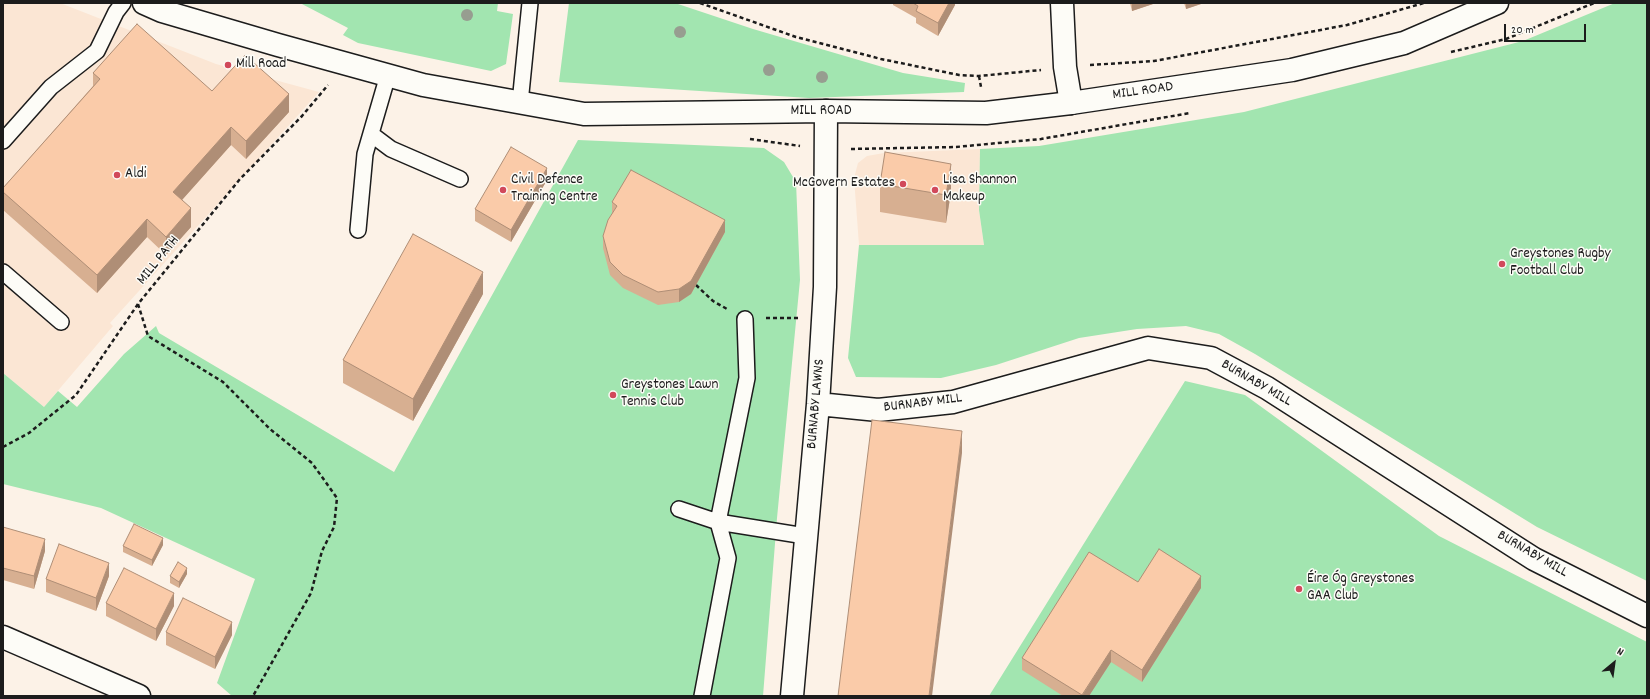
<!DOCTYPE html>
<meta charset="utf-8">
<style>
body{margin:0}
#map{position:relative;width:1650px;height:699px;overflow:hidden;background:#fcf2e7;font-family:Dekko,sans-serif}
canvas{display:block}
.frame{position:absolute;inset:0;border:4px solid #1c1c1c;pointer-events:none}
.north{position:absolute;left:1594px;top:643px;width:40px;height:40px;-webkit-text-stroke:3px #fdfcf7;paint-order:stroke;rotate:29deg;font-size:11px;font-weight:700;line-height:16px;text-align:center;color:#1c1c1c}
.north::after{content:'';display:block;margin:auto;width:14px;height:18px;background:#1c1c1c;clip-path:polygon(50% 0,100% 100%,50% 72%,0 100%)}
.scale{position:absolute;left:1504px;top:24px;width:82px;height:18px;box-sizing:border-box;border:2px solid #1c1c1c;border-top:0;padding-left:5px;font-size:12px;line-height:14px;white-space:nowrap;color:#1c1c1c;-webkit-text-stroke:3px #fdfcf7;paint-order:stroke}
</style>
<div id="map">
<canvas width="1650" height="699"></canvas>
<div class="frame"></div>
<div class="north">N</div>
<div class="scale">20 m</div>
</div>
<script>
const context = document.querySelector('canvas').getContext('2d');
context.lineJoin = 'round';
function fillPath(path, color) { context.fillStyle = color; context.fill(path, 'evenodd'); }
const shape = rows => new Path2D(rows.map(r => 'M' + r).join(''));
function strokePath(path, color, width, dash) { context.strokeStyle = color; context.lineWidth = width; context.lineCap = dash ? 'butt' : 'round'; context.setLineDash(dash || []); context.stroke(path); }
function drawText(font, color, halo, rows, align = 'center') {
  context.font = font + ' Dekko,sans-serif'; context.lineWidth = 3; context.setLineDash([]); context.textBaseline = 'middle'; context.strokeStyle = halo; context.fillStyle = color; for (const [text, x, y, turn = 0] of rows) {
    context.save(); context.translate(x, y); context.rotate((+turn || 0) * Math.PI / 180); context.textAlign = isNaN(turn) ? turn : align; if (halo) context.strokeText(text, 0, 0); context.fillText(text, 0, 0); context.restore();
  }
}
const built = shape([
 [3,3,60,3,216,64,319,92,110,323,113,326,44,407,3,373],
 [980,149,979,210,984,245,859,245,854,178,858,163,867,156,884,153]
]);
const green = shape([
 [300,3,498,3,497,11,513,14,506,64,491,71,358,43,343,35,348,28],
 [569,3,675,3,753,29,903,73,965,83,964,92,809,98,559,82],
 [1615,3,1647,3,1647,581,1537,527,1255,354,1219,334,1186,326,1137,329,1079,338,996,365,941,378,856,377,848,358,859,245,984,245,979,210,980,149,1039,146,1244,112,1523,41],
 [578,140,764,148,784,162,796,182,800,280,777,518,763,696,232,696,217,683,255,579,101,508,3,484,3,373,44,407,58,391,77,407,124,354,156,326,159,333,394,472],
 [1185,381,1245,395,1439,536,1647,642,1647,696,989,696]
]);
const path = shape([
 [700,3,796,37,881,59,959,75,979,76,1041,70],
 [1451,52,1506,39,1594,3],
 [1090,65,1154,61,1347,25,1424,3],
 [979,76,981,87],
 [750,139,800,146],
 [851,149,956,147,1041,139,1190,113],
 [696,285,713,301,727,309],
 [138,304,148,336,223,382,270,429,312,463,337,498,334,527,322,551,311,593,253,696],
 [766,318,799,318],
 [3,447,29,433,76,395,138,304,240,179,302,116,328,85]
]);
const lane = shape([
 [520,103,530,3],
 [371,134,391,149,460,179],
 [3,141,51,87,97,51,116,12,123,3],
 [358,230,365,154,388,75],
 [3,272,61,322],
 [679,509,718,522,805,536],
 [702,696,728,558,718,522,747,378,745,319]
]);
const street = shape([
 [1062,3,1065,67,1071,103],
 [818,404,878,410,953,402,1148,348,1211,358,1267,388,1534,559,1647,616],
 [3,637,139,696],
 [792,696,818,404,825,287,826,111]
]);
const secondary = shape([
 [144,3,162,11,278,45,423,85,584,114,826,111,986,113,1071,103,1292,70,1404,43,1497,3]
]);
const trees = [
 [467,15],
 [680,32],
 [769,70],
 [822,77]
];
const wall = shape([
 [893,3,955,3,955,5,938,36,916,23,916,18,893,5],
 [1130,3,1156,3,1132,11],
 [1184,3,1204,3,1186,9],
 [93,73,212,91,289,112,246,159,231,145,182,200,191,227,166,255,147,237,97,293,3,210,3,188,93,86],
 [547,180,511,242,475,221,475,209],
 [880,184,951,192,946,223,880,212],
 [612,202,725,232,691,294,679,302,658,305,623,288,610,275,603,248,603,236,612,214],
 [483,294,413,421,343,383,343,360],
 [3,527,45,551,34,589,3,580],
 [163,545,152,566,123,552,123,546],
 [187,574,179,588,170,583,170,576],
 [109,576,96,611,46,592,46,579],
 [1138,582,1201,588,1142,682,1111,662,1089,696,1063,696,1022,670,1022,658],
 [106,603,174,606,156,641,106,616],
 [166,632,232,635,215,669,166,645]
]);
const shadedWall = shape([
 [949,3,955,3,955,5,938,36,938,23],
 [1132,3,1156,3,1132,11],
 [1186,3,1204,3,1186,9],
 [289,94,289,112,246,159,246,141],
 [231,127,231,145,173,210,173,192],
 [951,164,951,192,946,223,946,195],
 [547,168,547,180,511,242,511,230],
 [191,208,191,227,166,255,166,237],
 [147,219,147,237,97,293,97,275],
 [725,220,725,232,691,294,679,302,679,289],
 [483,272,483,294,413,421,413,399],
 [962,431,962,453,932,696,929,696],
 [163,538,163,545,152,566,152,560],
 [45,539,45,551,34,589,34,576],
 [109,563,109,576,96,611,96,598],
 [187,568,187,574,179,588,179,582],
 [1201,576,1201,588,1142,682,1142,670],
 [174,593,174,606,156,641,156,629],
 [232,622,232,635,215,669,215,657],
 [1111,650,1111,662,1089,696,1082,696]
]);
const building = shape([
 [913,3,949,3,938,23,916,11,918,6,913,3],
 [137,24,212,91,245,55,289,94,246,141,231,127,173,192,191,208,166,237,147,219,97,275,3,192,3,188,100,79,93,73,137,24],
 [511,147,547,168,511,230,475,209,511,147],
 [885,152,951,164,946,195,880,184,885,152],
 [631,170,725,220,691,281,679,289,658,292,623,275,610,262,603,236,608,220,617,206,612,202,631,170],
 [413,234,483,272,413,399,343,360,413,234],
 [872,420,962,431,929,696,838,696,872,420],
 [134,524,163,538,152,560,123,546,134,524],
 [3,527,45,539,34,576,3,568,3,527],
 [59,544,109,563,96,598,46,579,59,544],
 [1159,549,1201,576,1142,670,1111,650,1082,695,1022,658,1089,552,1138,582,1159,549],
 [178,562,187,568,179,582,170,576,178,562],
 [124,568,174,593,156,629,106,603,124,568],
 [183,598,232,622,215,657,166,632,183,598]
]);
const markers = [
 [228,65,4,"#d1495b"],
 [117,175,4,"#d1495b"],
 [903,184,4,"#d1495b"],
 [503,190,4,"#d1495b"],
 [935,190,4,"#d1495b"],
 [1502,264,4,"#d1495b"],
 [613,395,4,"#d1495b"],
 [1299,589,4,"#d1495b"]
];
const poiNames = [
 ["Mill Road",236,65],
 ["Aldi",125,175],
 ["Civil Defence",511,181],
 ["Training Centre",511,198],
 ["Lisa Shannon",943,181],
 ["Makeup",943,198],
 ["McGovern Estates",895,184,"right"],
 ["Greystones Rugby",1510,255],
 ["Football Club",1510,272],
 ["Greystones Lawn",621,386],
 ["Tennis Club",621,403],
 ["Éire Óg Greystones",1307,580],
 ["GAA Club",1307,597]
];
const streetNames = [
 ["MILL ROAD",1143,92,-8],
 ["MILL ROAD",821,112],
 ["MILL PATH",159,261,-51],
 ["BURNABY MILL",1256,384,30],
 ["BURNABY LAWNS",817,404,-85],
 ["BURNABY MILL",923,404,-7],
 ["BURNABY MILL",1532,555,30]
];
fillPath(built, '#fbe6d4');
fillPath(green, '#a2e5b0');
strokePath(lane, '#1c1c1c', 18);
strokePath(street, '#1c1c1c', 25);
strokePath(secondary, '#1c1c1c', 25);
strokePath(path, '#1c1c1c', 2.5, [4, 3]);
strokePath(lane, '#fdfcf7', 15);
strokePath(street, '#fdfcf7', 22);
strokePath(secondary, '#fdfcf7', 22);
context.fillStyle = '#979d90';
for (const [x, y] of trees) { context.beginPath(); context.arc(x, y, 6, 0, 2 * Math.PI); context.fill(); }
fillPath(wall, '#d7af91');
fillPath(shadedWall, '#af8e76');
fillPath(building, '#facba9');
strokePath(building, '#af8e76', 1);
for (const [x, y, r, color] of markers) { const dot = new Path2D(); dot.arc(x, y, r, 0, 2 * Math.PI); context.fillStyle = color; context.fill(dot); strokePath(dot, '#fdfcf7', 1.5); }
drawText('15px', '#1c1c1c', '#fdfcf7', poiNames, 'left');
drawText('15px', '#1c1c1c', '#fdfcf7', streetNames);
</script>
